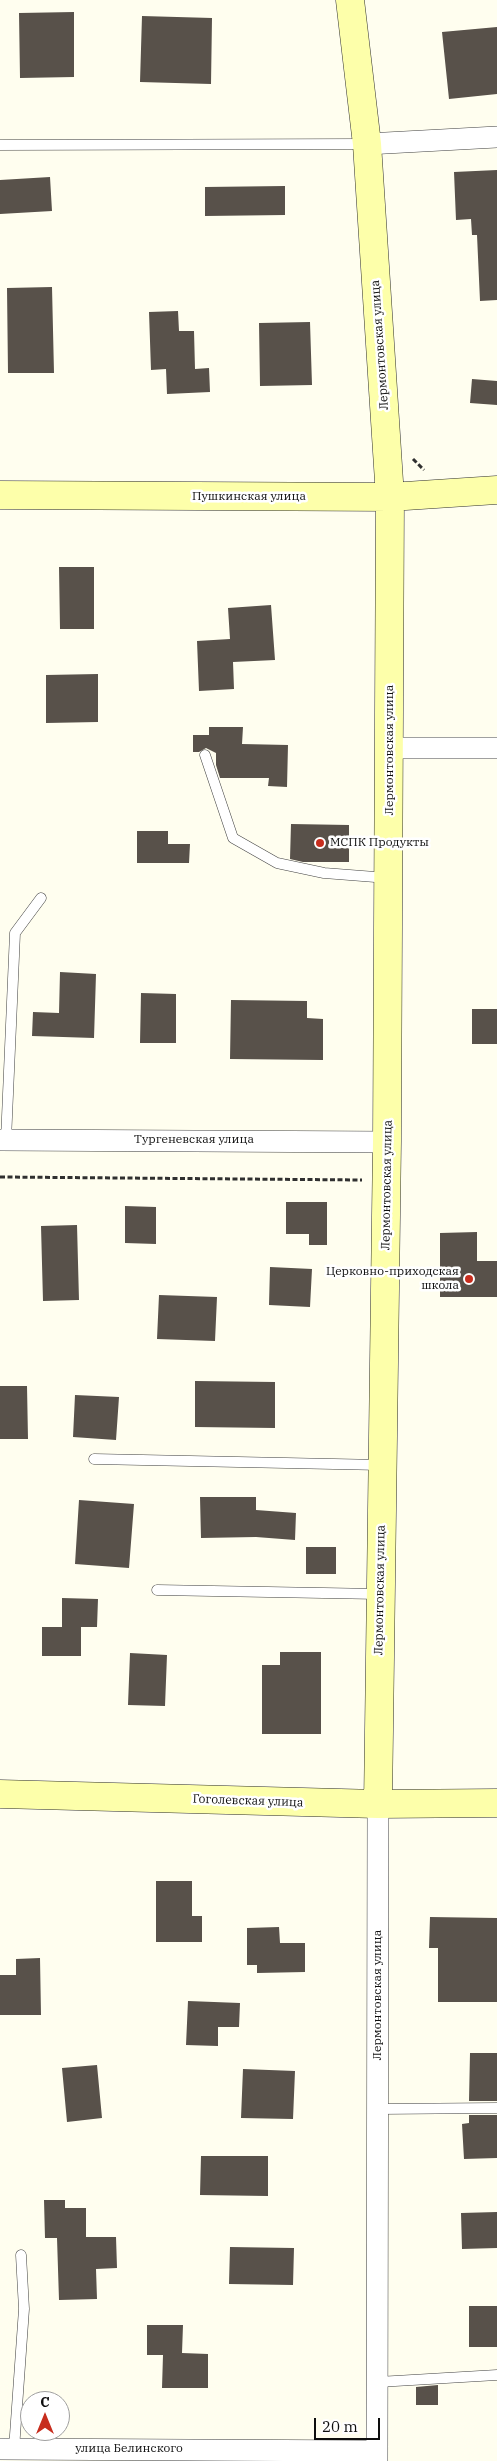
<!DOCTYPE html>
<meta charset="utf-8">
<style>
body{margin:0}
#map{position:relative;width:497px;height:2461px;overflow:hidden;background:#fffeef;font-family:"IBM Plex Serif",serif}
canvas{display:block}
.north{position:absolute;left:20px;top:2391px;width:50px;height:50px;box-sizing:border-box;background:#fff;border:1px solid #9f9f9f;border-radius:50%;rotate:0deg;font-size:14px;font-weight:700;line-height:20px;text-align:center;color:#0e0e0e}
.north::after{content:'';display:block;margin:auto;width:18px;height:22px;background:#c72d1e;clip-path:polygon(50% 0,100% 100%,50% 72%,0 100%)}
.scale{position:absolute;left:314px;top:2418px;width:66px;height:22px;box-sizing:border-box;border:2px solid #0e0e0e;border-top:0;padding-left:6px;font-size:15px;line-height:18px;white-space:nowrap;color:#0e0e0e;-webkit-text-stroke:4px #fff;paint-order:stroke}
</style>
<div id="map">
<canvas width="497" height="2461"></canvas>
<div class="north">С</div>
<div class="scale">20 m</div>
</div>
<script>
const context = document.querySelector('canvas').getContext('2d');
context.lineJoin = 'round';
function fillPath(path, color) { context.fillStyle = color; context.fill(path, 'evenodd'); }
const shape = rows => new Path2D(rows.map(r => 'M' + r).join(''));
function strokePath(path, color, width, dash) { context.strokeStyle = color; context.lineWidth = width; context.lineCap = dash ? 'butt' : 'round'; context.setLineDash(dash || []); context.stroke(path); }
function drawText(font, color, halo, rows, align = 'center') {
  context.font = font + ' "IBM Plex Serif",serif'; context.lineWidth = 5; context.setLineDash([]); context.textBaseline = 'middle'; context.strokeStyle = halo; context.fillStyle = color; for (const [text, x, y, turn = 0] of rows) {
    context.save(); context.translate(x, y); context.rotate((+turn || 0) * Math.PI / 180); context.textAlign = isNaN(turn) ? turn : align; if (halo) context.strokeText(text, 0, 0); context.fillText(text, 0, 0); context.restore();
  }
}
const building = shape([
 [74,12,74,77,20,78,19,13],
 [142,16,212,18,211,84,140,82],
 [497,27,497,94,449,99,442,32],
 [497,170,497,300,480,301,477,235,472,235,471,219,456,220,454,172],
 [50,177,52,211,0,214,0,180],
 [285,186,285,215,205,216,205,187],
 [52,287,54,373,8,373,7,288],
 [178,311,179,331,194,331,195,369,209,368,210,392,167,394,166,369,151,370,149,312],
 [310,322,312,385,260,386,259,323],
 [472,379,497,381,497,405,470,403],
 [59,567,94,567,94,629,60,629],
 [271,605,275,660,233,662,234,689,199,691,197,641,230,639,228,608],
 [98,674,98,722,46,723,46,675],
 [209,727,243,727,242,744,288,745,287,787,268,786,269,778,220,778,216,765,216,753,206,748,199,752,193,752,193,735,209,735],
 [291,824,349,825,349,862,303,862,290,859],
 [137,831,168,831,168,844,190,844,189,863,137,863],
 [60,972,96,974,94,1038,32,1036,33,1012,59,1013],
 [141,993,176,994,176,1043,140,1043],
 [231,1000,307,1001,307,1018,323,1019,323,1060,230,1059],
 [472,1009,497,1009,497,1044,472,1044],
 [286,1202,327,1202,327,1245,309,1245,309,1234,286,1234],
 [125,1206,156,1207,156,1244,125,1243],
 [77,1225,79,1300,43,1301,41,1226],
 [477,1232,477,1261,497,1261,497,1297,440,1297,440,1233],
 [270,1267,312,1269,310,1307,269,1305],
 [159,1295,217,1297,215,1341,157,1339],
 [195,1381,275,1382,275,1428,195,1427],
 [0,1386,27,1386,28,1439,0,1439],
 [75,1395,119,1397,116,1440,73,1437],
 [200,1497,256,1497,256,1510,296,1513,295,1540,256,1537,201,1538],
 [79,1500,134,1504,129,1568,75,1564],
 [306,1547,336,1547,336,1574,306,1574],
 [62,1598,98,1599,97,1627,81,1627,81,1656,42,1656,42,1627,62,1627],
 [280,1652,321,1652,321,1734,262,1734,262,1665,280,1665],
 [130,1653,167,1655,165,1706,128,1705],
 [156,1881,192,1881,192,1916,202,1916,202,1942,156,1942],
 [430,1917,497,1918,497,2002,438,2002,438,1948,429,1948],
 [279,1927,280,1943,305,1943,305,1972,257,1973,257,1965,247,1965,247,1928],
 [40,1958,41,2015,0,2015,0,1975,16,1975,16,1959],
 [188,2001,240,2003,239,2027,218,2027,218,2046,186,2045],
 [470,2053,497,2053,497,2101,469,2101],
 [97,2065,102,2118,67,2122,62,2068],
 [243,2069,295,2071,293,2119,241,2118],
 [469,2115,497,2115,497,2158,464,2159,462,2124,469,2123],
 [201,2156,268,2156,268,2196,200,2195],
 [44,2200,65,2200,65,2208,86,2208,86,2237,116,2237,117,2268,96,2269,97,2299,59,2300,57,2238,45,2238],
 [497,2212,497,2248,462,2249,461,2213],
 [230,2247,294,2248,293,2285,229,2284],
 [469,2306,497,2306,497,2347,469,2347],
 [147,2325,183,2325,182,2353,208,2354,208,2388,162,2388,163,2355,147,2355],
 [438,2385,438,2405,416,2405,416,2387]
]);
const path = shape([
 [413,459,424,470],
 [0,1177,362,1180]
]);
const lane = shape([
 [0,145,366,144],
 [205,755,233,838,277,863,324,873,388,878],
 [6,1140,15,933,41,898],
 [94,1459,382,1465],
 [157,1590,379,1594],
 [378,2109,497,2108],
 [378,2382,497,2375],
 [14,2449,24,2309,21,2255]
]);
const street = shape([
 [367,144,497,137],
 [390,748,497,748],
 [0,1140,387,1142],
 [0,2449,377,2451],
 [377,2461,378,1804]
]);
const secondary = shape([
 [350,0,367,144,390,497,387,1142,378,1804],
 [0,495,390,497,497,490],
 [0,1794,378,1804,497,1803]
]);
const markers = [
 [320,843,5,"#c72d1e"],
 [469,1279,5,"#c72d1e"]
];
const streetNames = [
 ["Лермонтовская улица",380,345,-94],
 ["Пушкинская улица",249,497],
 ["Лермонтовская улица",390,750,-90],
 ["Тургеневская улица",194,1140],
 ["Лермонтовская улица",387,1185,-89],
 ["Лермонтовская улица",380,1590,-89],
 ["Гоголевская улица",248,1801,2],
 ["Лермонтовская улица",378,1995,-90],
 ["улица Белинского",129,2449]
];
const poiNames = [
 ["МСПК Продукты",330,843],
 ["Церковно-приходская",459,1272,"right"],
 ["школа",459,1286,"right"]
];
fillPath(building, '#58514a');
strokePath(lane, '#414141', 11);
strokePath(street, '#414141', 22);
strokePath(secondary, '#303030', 29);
strokePath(path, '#303030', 3, [5, 2.5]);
strokePath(lane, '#fff', 10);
strokePath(street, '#fff', 21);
strokePath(secondary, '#fdffaa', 28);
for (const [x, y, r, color] of markers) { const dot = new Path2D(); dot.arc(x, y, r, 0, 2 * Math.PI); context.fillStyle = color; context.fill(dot); strokePath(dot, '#fff', 2); }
drawText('12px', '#0e0e0e', '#fff', streetNames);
drawText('12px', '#0e0e0e', '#fff', poiNames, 'left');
</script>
